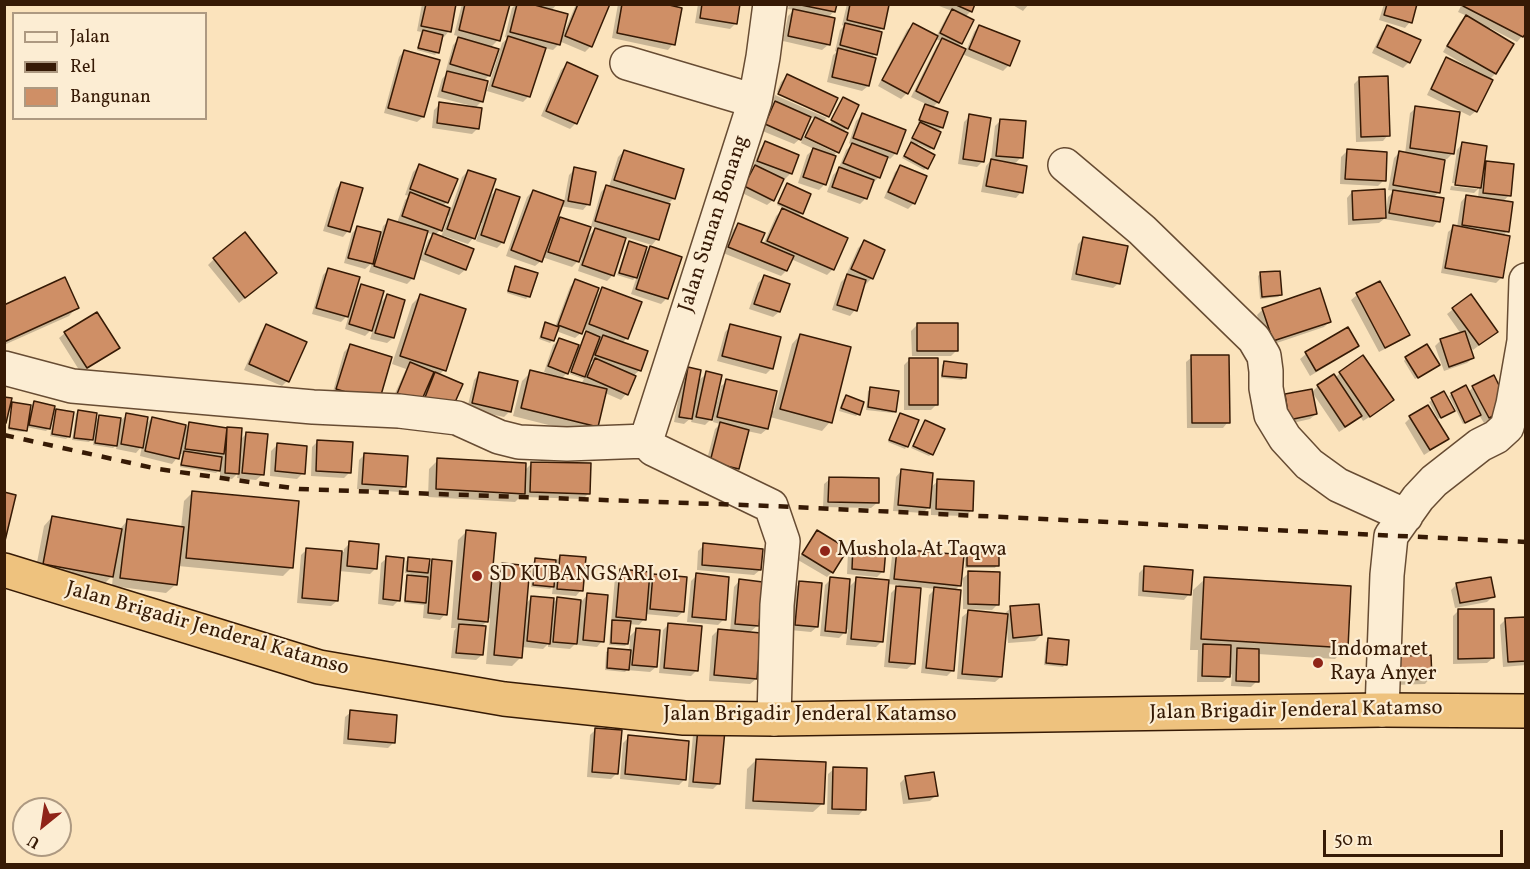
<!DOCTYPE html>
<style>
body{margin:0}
#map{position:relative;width:1530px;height:869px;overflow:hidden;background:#fbe3bc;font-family:Vollkorn,serif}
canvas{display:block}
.frame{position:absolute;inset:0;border:6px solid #361a05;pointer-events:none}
.legend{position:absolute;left:12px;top:12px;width:195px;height:108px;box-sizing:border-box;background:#fcedd3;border:2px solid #ad9981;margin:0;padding:8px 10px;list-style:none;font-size:18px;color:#361a05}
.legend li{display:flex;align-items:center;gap:12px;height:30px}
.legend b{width:30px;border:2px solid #ad9981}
.north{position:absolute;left:12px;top:797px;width:60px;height:60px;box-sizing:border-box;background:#fcedd3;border:2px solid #ad9981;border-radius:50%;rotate:210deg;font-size:16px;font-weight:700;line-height:24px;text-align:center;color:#361a05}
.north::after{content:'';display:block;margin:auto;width:21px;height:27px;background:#8f2418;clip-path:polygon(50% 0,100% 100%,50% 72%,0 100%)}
.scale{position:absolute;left:1323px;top:830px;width:180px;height:27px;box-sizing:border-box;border:3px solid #361a05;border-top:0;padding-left:8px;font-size:18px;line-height:21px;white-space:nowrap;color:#361a05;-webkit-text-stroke:4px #fcedd3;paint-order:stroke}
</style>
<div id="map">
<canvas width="1530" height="869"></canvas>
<div class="frame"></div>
<ul class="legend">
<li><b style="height:8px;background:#fcedd3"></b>Jalan</li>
<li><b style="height:8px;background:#361a05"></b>Rel</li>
<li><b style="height:16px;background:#cf8f66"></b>Bangunan</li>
</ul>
<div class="north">U</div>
<div class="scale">50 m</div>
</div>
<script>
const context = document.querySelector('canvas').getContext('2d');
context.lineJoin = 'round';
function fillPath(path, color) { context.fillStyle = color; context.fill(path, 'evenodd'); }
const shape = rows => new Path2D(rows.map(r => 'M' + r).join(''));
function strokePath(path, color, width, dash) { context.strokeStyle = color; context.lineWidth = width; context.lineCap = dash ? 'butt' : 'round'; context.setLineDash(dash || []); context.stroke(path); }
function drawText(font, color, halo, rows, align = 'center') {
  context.font = font + ' Vollkorn,serif'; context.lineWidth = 4.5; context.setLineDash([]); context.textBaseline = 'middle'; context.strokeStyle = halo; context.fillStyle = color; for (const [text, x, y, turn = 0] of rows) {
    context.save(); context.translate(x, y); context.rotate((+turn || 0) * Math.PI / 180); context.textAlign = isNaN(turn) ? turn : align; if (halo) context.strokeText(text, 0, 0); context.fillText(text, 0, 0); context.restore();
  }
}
const shadow = shape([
 [422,4,455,4,449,31,444,37,441,36,437,53,435,55,417,50,421,32,417,31],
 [462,4,508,4,498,40,490,48,489,76,483,81,482,101,476,107,437,97,442,79,449,71,446,70,453,45,461,37,454,35],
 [516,4,557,4,551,11,561,35,563,35,576,4,608,4,591,46,585,52,559,41,559,44,553,50,544,48,528,97,523,102,487,91,502,43,508,38,505,37,512,8],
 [618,4,658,4,673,44,668,50,612,38],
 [698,4,738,4,736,23,730,29,695,23],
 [789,4,835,4,834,11,828,18,828,45,822,50,783,41,788,16,794,10,788,9],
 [847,4,882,4,888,6,882,28,878,33,875,54,871,58,868,86,862,91,827,82,833,55,837,52,835,51,840,30,844,26,842,25],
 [934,4,974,4,971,11,965,17,961,43,958,47,966,51,974,32,979,26,1009,65,1003,71,962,54,938,102,932,108,942,127,939,130,930,127,932,148,930,150,918,144,917,147,926,168,924,170,902,158,909,146,913,142,910,141,918,126,921,123,918,123,923,108,926,104,911,97,937,45,941,41,935,39,907,93,901,99,878,86,907,30,913,25,936,37,947,16,952,11],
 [1011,4,1029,4,1023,11],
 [1384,4,1415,4,1410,22,1405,28,1379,20],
 [1462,4,1526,4,1522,36,1517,42,1490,28,1489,30,1512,44,1495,74,1489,80,1476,111,1470,116,1427,95,1441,65,1447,59,1470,71,1472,69,1443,52,1460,22,1467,16,1458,12],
 [1388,26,1409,62,1403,68,1372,53,1382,32],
 [404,51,423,117,417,122,384,113,399,57],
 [567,64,576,123,570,129,541,116,561,70],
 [787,76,836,99,828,117,828,115,777,92,781,82],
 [1360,78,1388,135,1383,141,1356,142,1354,84],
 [775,95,827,118,822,122,829,126,841,101,847,128,843,132,838,150,805,135,809,125,815,119,809,116,802,137,794,144,760,130,769,109,777,101,773,100],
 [440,104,478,128,472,134,432,128,434,110],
 [1416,108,1452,154,1447,159,1444,159,1438,193,1433,198,1438,221,1433,227,1384,219,1379,223,1348,225,1347,198,1352,192,1386,212,1388,197,1394,191,1388,190,1394,158,1399,153,1405,154,1410,113],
 [862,115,896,153,890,159,887,157,879,177,873,183,872,182,866,198,860,204,827,192,833,175,838,170,846,150,852,145,849,143,856,121],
 [970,116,983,161,977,167,958,164,964,122],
 [1000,121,1021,157,1014,165,1021,192,1016,198,981,192,986,166,991,160,995,126],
 [803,137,836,153,833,156,825,184,819,190,798,183,807,155,814,149,801,143],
 [765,143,791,173,785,179,783,178,773,200,767,205,740,192,749,173,755,167,753,167,760,149],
 [1462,144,1482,167,1487,163,1509,195,1503,202,1507,231,1503,236,1501,278,1496,283,1441,273,1448,232,1454,227,1457,227,1461,202,1466,196,1478,198,1479,188,1474,193,1450,190,1451,186,1477,189,1477,186,1452,183,1457,150],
 [624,151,674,198,668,204,657,239,652,245,625,237,613,275,607,281,578,271,582,257,572,267,542,257,541,261,535,266,506,256,527,197,533,191,564,202,569,175,575,169,588,204,583,210,560,206,553,225,560,219,585,240,596,228,591,226,601,192,607,186,609,187,618,157],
 [1347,151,1384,180,1378,186,1340,184,1341,157],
 [419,166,447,202,443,206,451,209,462,177,468,171,487,200,496,190,503,242,497,248,476,241,482,223,479,222,473,238,468,244,444,236,443,238,472,250,465,270,459,275,418,259,413,278,407,284,369,272,372,263,365,269,344,263,352,233,358,227,381,234,383,226,389,221,397,223,405,200,409,196,405,195,413,172],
 [446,215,449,216,441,237,435,235,440,230],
 [426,232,433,235,428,240,422,255,420,255],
 [901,167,914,203,908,209,884,198,895,172],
 [341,183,348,231,343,237,323,231,336,189],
 [787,185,802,213,797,217,833,269,827,275,791,259,786,271,781,276,723,253,733,230,738,224,759,243,763,245,776,216,784,208,777,205,785,187],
 [1083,239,1119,283,1113,288,1071,280,1078,244],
 [864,242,872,278,866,284,864,283,855,310,850,316,832,310,841,282,848,275,846,275,858,248],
 [629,243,642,256,650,248,667,298,661,304,631,294,637,276,633,280,617,275,627,246],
 [214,259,270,278,239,303,208,265],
 [516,268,529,296,526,299,507,293,513,270],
 [329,269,353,294,362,286,379,304,387,296,403,301,393,338,387,343,370,339,374,327,365,336,345,329,349,314,341,322,312,314,323,275],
 [1260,274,1281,295,1278,297,1260,299,1258,276],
 [764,277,779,312,773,317,749,309,758,283],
 [575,281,594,298,603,289,627,338,622,343,640,370,634,375,626,394,621,400,605,393,597,426,588,435,513,416,522,381,531,372,550,377,551,375,544,372,553,345,559,340,580,347,584,336,588,331,583,329,581,333,575,338,556,331,553,340,550,343,539,339,543,326,546,324,555,327,570,287],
 [590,360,594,362,586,369],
 [565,368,570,370,572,368,571,370,585,375,585,378,570,373,570,374,584,379,581,384,561,379,568,372],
 [1379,283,1408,334,1402,340,1379,352,1351,300,1357,295],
 [421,295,444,370,439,375,448,415,392,400,406,369,392,364,412,304],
 [1470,296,1490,337,1473,350,1469,345,1473,358,1467,363,1444,371,1435,346,1440,341,1461,334,1447,314],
 [4,307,77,307,69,316,4,345],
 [1263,309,1330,321,1324,327,1268,346,1257,315],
 [917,325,957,350,951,356,912,356,911,331],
 [267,326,287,381,282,386,244,370,261,332],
 [731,326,772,368,766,374,717,361,725,332],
 [1348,329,1357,346,1352,351,1310,376,1300,359,1306,354],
 [65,333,118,348,113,353,81,373,59,338],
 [800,335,830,422,822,431,770,417,767,429,761,434,747,431,738,468,732,474,705,467,715,429,720,424,713,422,714,416,705,425,691,422,693,416,684,424,674,422,683,375,689,369,697,382,707,373,715,401,717,402,721,386,727,381,774,411,792,344],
 [350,346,372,407,332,395,344,352],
 [1192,357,1228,422,1223,428,1187,428,1186,362],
 [1406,358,1436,367,1415,379,1404,361],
 [910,359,936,405,931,410,904,410,904,365],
 [944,363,964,377,962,380,941,378,942,365],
 [1340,373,1392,400,1387,406,1363,421,1360,416,1354,422,1339,432,1312,392,1318,386,1335,378],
 [479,374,510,411,504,417,467,409,474,380],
 [1473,387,1503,413,1484,423,1479,415,1463,424,1449,396,1452,394,1468,393],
 [871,389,895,411,893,413,866,410,868,391],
 [1443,393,1450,413,1438,419,1429,402],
 [1285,395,1316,414,1310,419,1284,425,1280,401],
 [846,397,858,414,856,416,839,411,843,399],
 [35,402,48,429,46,431,26,427,26,430,23,432,8,430,11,406,13,403,30,414,32,405],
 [57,410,69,436,66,439,50,436,54,414],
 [78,411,94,422,99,417,119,422,127,415,145,425,152,418,184,429,189,424,241,430,240,440,247,433,262,475,256,480,237,478,238,473,232,479,220,478,220,469,216,473,180,467,182,454,178,454,177,458,172,464,140,456,142,446,136,453,116,449,117,445,113,448,93,445,94,436,89,442,72,440,76,414],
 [900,415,907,446,905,449,888,442,898,417],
 [1410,418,1447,438,1441,444,1424,455,1405,423],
 [925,421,932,454,929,456,911,448],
 [318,441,350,472,344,478,311,476,312,447],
 [277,445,303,473,297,479,270,476,271,451],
 [365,454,405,486,399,492,357,489,359,460],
 [438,460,525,470,532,463,589,493,583,499,525,497,525,492,515,502,428,497,429,469],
 [901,471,930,488,938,481,971,511,965,516,931,515,931,505,923,513,893,511,896,477],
 [830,479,877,503,871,508,823,507,824,484],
 [192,493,292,567,283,576,178,566,175,585,166,593,112,586,113,575,103,585,35,573,44,526,52,517,119,530,128,520,181,528,184,501],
 [467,531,491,576,502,565,526,604,531,598,552,604,557,599,582,601,588,594,602,641,597,647,578,645,578,641,570,649,548,647,548,644,543,649,522,647,521,657,512,666,486,664,490,618,481,627,482,655,476,660,451,658,454,631,456,628,451,628,458,540],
 [818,532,832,572,827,577,798,560,812,538],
 [350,543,376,568,370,574,339,571,337,601,331,606,297,603,301,555,307,549,344,552,344,549],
 [704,545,760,570,754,575,697,570,698,551],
 [854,547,883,571,877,577,847,574,848,552],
 [898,550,960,585,954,591,953,670,947,676,921,673,929,595,935,589,920,587,913,664,907,669,884,667,891,593,899,585,887,584,881,642,876,647,846,645,848,629,839,638,820,636,825,585,831,579,848,588,857,579,889,582,892,556],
 [968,553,997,565,995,568,965,568,965,556],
 [560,556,581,590,576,596,552,594,553,586,550,589,531,587,533,562,536,559,556,561],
 [387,558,399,600,393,606,378,604,381,563],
 [409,559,428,566,433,561,445,614,440,620,423,618,424,605,404,603,406,579,411,574,405,573,406,561],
 [1145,567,1189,594,1184,600,1138,596,1139,573],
 [621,571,647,581,654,575,683,612,677,617,645,614,644,619,639,625,629,624,628,638,636,630,656,667,650,672,627,670,625,672,605,670,606,652,609,650,629,651,630,641,625,646,609,645,615,577],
 [969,573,998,604,992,610,963,609,963,578],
 [697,575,724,619,718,625,687,622,691,581],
 [1205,579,1346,648,1335,659,1258,654,1257,681,1251,687,1231,686,1232,674,1223,682,1197,682,1198,650,1190,650,1193,590],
 [739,581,758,625,749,633,756,679,750,684,709,681,712,636,718,630,730,632,734,587],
 [800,583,817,627,811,632,790,630,794,589],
 [1457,584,1493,596,1487,602,1455,608,1451,590],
 [1011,608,1041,635,1035,641,1008,643,1007,630,1005,630,1001,677,995,682,957,679,962,617,968,612,1005,615,1005,613],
 [1458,611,1493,658,1487,663,1453,664,1453,616],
 [1526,618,1526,665,1503,667,1500,625,1506,619],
 [669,624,697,670,691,676,659,673,663,630],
 [1048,640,1065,664,1063,667,1044,665,1046,642],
 [1392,663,1430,678,1425,684,1393,685],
 [351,712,393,743,388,748,343,744,345,717],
 [596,729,617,773,611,779,587,777,590,735],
 [699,729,718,784,713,789,688,787,693,735],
 [629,737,685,779,679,785,620,779,623,743],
 [756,760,822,804,813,812,745,809,747,769],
 [834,769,864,809,859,815,827,814,828,774],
 [906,777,936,795,930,801,903,804,900,783]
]);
const building = shape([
 [426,4,456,4,451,32,421,26,426,4],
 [465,4,510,4,500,41,459,30,465,4],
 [517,4,531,4,568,14,560,45,510,32,517,4],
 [578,4,610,4,592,47,565,36,578,4],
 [622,4,665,4,682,8,675,45,617,33,622,4],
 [702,4,740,4,737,24,700,18,702,4],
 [796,4,837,4,835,12,796,4],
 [850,4,889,5,884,29,847,20,850,4],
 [954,4,975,4,972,12,954,4],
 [1387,4,1417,4,1412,23,1384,15,1387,4],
 [1463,4,1526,4,1526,33,1523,37,1463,6,1463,4],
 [793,9,835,18,830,45,788,36,793,9],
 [952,9,974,20,962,44,940,33,952,9],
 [1466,15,1514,44,1496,74,1447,46,1466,15],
 [845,23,882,32,877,55,840,45,845,23],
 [913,23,938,36,908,94,882,80,913,23],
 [979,25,1020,41,1010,66,969,49,979,25],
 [1387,25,1421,40,1410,63,1377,47,1387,25],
 [423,30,443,35,439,53,418,48,423,30],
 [508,36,546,48,530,97,492,86,508,36],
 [458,37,499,49,490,76,450,64,458,37],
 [942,38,966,49,939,103,916,91,942,38],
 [838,48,876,58,869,86,832,77,838,48],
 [404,50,440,60,424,117,388,108,404,50],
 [1446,57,1493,80,1477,112,1431,89,1446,57],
 [567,62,598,76,577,124,546,111,567,62],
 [447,71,488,81,483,102,442,91,447,71],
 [787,74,838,98,829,117,778,94,787,74],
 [1388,76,1390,136,1361,137,1359,77,1388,76],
 [843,97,859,105,848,129,831,120,843,97],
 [775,101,811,117,801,140,765,124,775,101],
 [439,102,482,108,479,129,437,123,439,102],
 [925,104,948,112,943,128,919,120,925,104],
 [1415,106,1460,112,1454,154,1410,148,1415,106],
 [862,113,906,130,897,154,853,138,862,113],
 [969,114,991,118,984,162,963,159,969,114],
 [815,117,848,133,839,153,805,137,815,117],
 [1000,119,1026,121,1023,158,996,156,1000,119],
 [920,122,941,132,934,149,912,138,920,122],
 [765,141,799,155,792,174,757,161,765,141],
 [911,142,935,155,928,169,904,156,911,142],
 [1462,142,1487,146,1481,188,1455,185,1462,142],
 [852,143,888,157,880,178,843,163,852,143],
 [813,148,836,156,826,185,803,177,813,148],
 [1347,149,1387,152,1386,181,1345,179,1347,149],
 [624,150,684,169,675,199,614,180,624,150],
 [1399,151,1445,160,1440,193,1393,185,1399,151],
 [991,159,1027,166,1023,193,986,186,991,159],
 [1486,161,1514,164,1511,196,1483,193,1486,161],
 [419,164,458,179,448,203,410,189,419,164],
 [755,165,784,179,774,201,744,186,755,165],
 [900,165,927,176,915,204,888,192,900,165],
 [574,167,596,172,590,205,568,201,574,167],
 [839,167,874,180,867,199,832,187,839,167],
 [468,170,496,179,475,239,447,229,468,170],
 [341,182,363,188,350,232,328,226,341,182],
 [787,183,811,194,803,214,778,203,787,183],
 [606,185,670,204,659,240,595,221,606,185],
 [496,189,520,197,504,243,481,235,496,189],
 [1385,189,1386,218,1353,220,1352,191,1385,189],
 [533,190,564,201,542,262,511,250,533,190],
 [1393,190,1444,198,1440,222,1389,213,1393,190],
 [410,192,450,208,442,231,402,216,410,192],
 [1466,195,1513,202,1509,232,1462,225,1466,195],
 [782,208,848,238,834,270,767,241,782,208],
 [560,217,591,227,579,262,548,252,560,217],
 [388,219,428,231,414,279,374,266,388,219],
 [738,223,765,233,761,242,794,256,787,271,728,247,738,223],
 [1453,225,1510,236,1503,278,1445,268,1453,225],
 [357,226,381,232,373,264,348,258,357,226],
 [595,228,626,238,614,276,582,265,595,228],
 [245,232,277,273,245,298,213,258,245,232],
 [433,233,474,249,466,270,425,254,433,233],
 [1083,237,1128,246,1120,284,1076,274,1083,237],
 [864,240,885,250,873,279,851,269,864,240],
 [629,241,647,247,637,278,619,273,629,241],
 [650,246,682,257,668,299,636,289,650,246],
 [515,266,538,273,530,297,508,291,515,266],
 [328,268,360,277,348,317,316,308,328,268],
 [1280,271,1282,295,1262,297,1260,272,1280,271],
 [847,274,866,280,857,311,837,305,847,274],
 [764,275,790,284,780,312,754,304,764,275],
 [65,277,79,308,4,342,4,305,65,277],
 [575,279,599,288,582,334,558,325,575,279],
 [1380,281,1410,335,1385,348,1356,293,1380,281],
 [361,284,384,291,372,331,349,324,361,284],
 [602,287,642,302,628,339,589,324,602,287],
 [1320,288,1331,322,1273,341,1262,308,1320,288],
 [387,294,405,300,394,338,375,333,387,294],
 [420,294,466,309,446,371,400,356,420,294],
 [1471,294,1498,332,1479,345,1452,308,1471,294],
 [97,312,120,348,87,368,64,332,97,312],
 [545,322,559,327,554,341,541,337,545,322],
 [917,323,958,323,958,351,917,351,917,323],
 [266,324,307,342,289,382,249,364,266,324],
 [730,324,781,337,773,369,722,356,730,324],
 [1348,327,1359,346,1316,371,1305,352,1348,327],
 [586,331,600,337,585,377,571,372,586,331],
 [1465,331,1474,358,1449,367,1440,339,1465,331],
 [800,334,851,347,832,423,780,409,800,334],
 [603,335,648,351,641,371,595,355,603,335],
 [559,338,579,345,568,374,548,366,559,338],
 [350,344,392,357,379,402,336,389,350,344],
 [1427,344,1440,365,1418,378,1405,357,1427,344],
 [1191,355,1229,355,1230,423,1192,423,1191,355],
 [1363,355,1394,400,1370,417,1339,372,1363,355],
 [595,358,636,376,628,395,587,377,595,358],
 [909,358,938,358,938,405,909,405,909,358],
 [944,361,967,364,966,378,942,376,944,361],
 [410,362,434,372,420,404,397,394,410,362],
 [688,367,701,370,692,419,679,417,688,367],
 [530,370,607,389,598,427,521,408,530,370],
 [706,371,722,375,712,420,696,417,706,371],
 [435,372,463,384,449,416,422,405,435,372],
 [479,372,518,381,511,412,472,403,479,372],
 [1334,374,1362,416,1345,427,1317,385,1334,374],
 [1494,375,1510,408,1489,418,1472,386,1494,375],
 [726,379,777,391,768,429,717,417,726,379],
 [1466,385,1481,415,1465,423,1451,393,1466,385],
 [870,387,899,391,896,412,868,407,870,387],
 [1312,389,1317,414,1289,420,1285,394,1312,389],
 [1444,391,1455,411,1441,418,1431,398,1444,391],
 [846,395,864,402,860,415,841,408,846,395],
 [4,397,12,398,6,423,4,423,4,397],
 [34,401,55,406,50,429,29,425,34,401],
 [12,402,31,405,27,431,9,428,12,402],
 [1428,405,1449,439,1430,450,1409,416,1428,405],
 [56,409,74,412,70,437,52,434,56,409],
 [78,410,97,413,93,440,74,438,78,410],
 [126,413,148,417,143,448,121,444,126,413],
 [900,413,919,420,908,447,889,440,900,413],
 [99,415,121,418,117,446,95,443,99,415],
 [152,417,186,425,179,459,145,451,152,417],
 [925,420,945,429,933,455,913,446,925,420],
 [189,422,227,428,224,454,185,449,189,422],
 [720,422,749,430,739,469,710,462,720,422],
 [227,427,242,428,239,474,225,473,227,427],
 [246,432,268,434,264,475,242,473,246,432],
 [317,440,353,442,351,473,316,471,317,440],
 [277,443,307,446,305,474,275,471,277,443],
 [184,451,222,457,220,471,181,465,184,451],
 [364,453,408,456,406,487,362,484,364,453],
 [437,458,526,463,525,494,436,489,437,458],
 [531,462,591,463,590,494,530,492,531,462],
 [901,469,933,473,930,508,898,505,901,469],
 [829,477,879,478,879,503,828,502,829,477],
 [937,479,974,481,973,511,936,509,937,479],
 [192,491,299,501,293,568,186,558,192,491],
 [4,492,16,495,4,545,4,492],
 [52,516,122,529,113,577,43,564,52,516],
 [127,519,184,527,177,585,120,578,127,519],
 [466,530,496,533,488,622,458,619,466,530],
 [817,530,848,549,833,573,802,554,817,530],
 [349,541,379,544,377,569,347,566,349,541],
 [703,543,763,549,761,570,702,565,703,543],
 [853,545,886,548,884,572,852,569,853,545],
 [306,548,342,551,338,601,302,598,306,548],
 [897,549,964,555,961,586,894,579,897,549],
 [967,552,999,552,999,566,967,566,967,552],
 [560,555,586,557,583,591,557,589,560,555],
 [386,556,404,558,400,601,383,599,386,556],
 [408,557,430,559,428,573,407,571,408,557],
 [535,558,556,560,554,587,533,585,535,558],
 [432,559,452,561,447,615,428,613,432,559],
 [502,563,530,566,522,658,494,655,502,563],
 [1144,566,1193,570,1191,595,1143,591,1144,566],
 [620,569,650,572,646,620,616,617,620,569],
 [968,571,1000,572,999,605,968,604,968,571],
 [696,573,729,577,726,620,692,617,696,573],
 [653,574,687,577,684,612,650,609,653,574],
 [407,575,428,577,426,603,405,601,407,575],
 [830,577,850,579,846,633,825,631,830,577],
 [856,577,889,580,883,642,851,639,856,577],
 [1204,577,1351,586,1348,648,1201,639,1204,577],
 [1491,577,1495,597,1460,603,1456,583,1491,577],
 [739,579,763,582,759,626,735,624,739,579],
 [799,581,822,583,818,627,795,625,799,581],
 [896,586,921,588,915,664,889,662,896,586],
 [934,587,961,590,954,671,926,668,934,587],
 [587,593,608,595,604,642,583,640,587,593],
 [531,596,554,598,550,644,527,641,531,596],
 [557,597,581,600,577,644,553,642,557,597],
 [1039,604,1042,635,1013,638,1010,606,1039,604],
 [1458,609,1494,609,1494,658,1458,659,1458,609],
 [968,610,1008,614,1002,677,962,674,968,610],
 [1526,617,1526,661,1508,662,1505,618,1526,617],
 [612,620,631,621,628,644,611,643,612,620],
 [668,623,702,626,698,671,664,668,668,623],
 [459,624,486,626,483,655,456,653,459,624],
 [636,628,660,630,657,667,632,665,636,628],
 [718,629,761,633,757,679,714,675,718,629],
 [1048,638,1069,640,1067,665,1046,663,1048,638],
 [1203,644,1231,645,1230,677,1202,676,1203,644],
 [608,648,631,650,629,670,607,668,608,648],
 [1237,648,1259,649,1259,682,1236,681,1237,648],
 [1431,655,1432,679,1399,680,1398,656,1431,655],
 [350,710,397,715,395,743,348,739,350,710],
 [595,728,622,730,618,774,592,772,595,728],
 [698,728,725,730,720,784,693,782,698,728],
 [628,735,689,741,686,780,625,774,628,735],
 [756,759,826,762,824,804,753,801,756,759],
 [833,767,867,768,866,810,832,809,833,767],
 [934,772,938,796,909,799,905,776,934,772]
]);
const minor = shape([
 [627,63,755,101],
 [1065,165,1142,230,1254,339,1264,356,1266,371,1266,388,1271,415,1285,438,1309,464,1338,485,1406,516],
 [4,368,72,386,313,407,399,411,457,418,499,437,519,442,567,444,646,441],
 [646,441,755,101,763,57,770,4],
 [646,441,653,449,771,506,783,541,777,605,774,719],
 [1382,710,1387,575,1391,536,1418,498,1434,481,1480,445,1496,437,1507,427,1513,404,1524,341,1526,280]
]);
const highway = shape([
 [4,570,319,667,504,699,684,718,774,719,1382,710,1526,711]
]);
const rail = shape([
 [4,435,158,469,299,489,771,506,1526,542]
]);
const markers = [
 [825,551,6,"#8f2418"],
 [477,576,6,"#8f2418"],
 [1318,663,6,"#8f2418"]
];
const streetNames = [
 ["Jalan Sunan Bonang",715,224,-72],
 ["Jalan Brigadir Jenderal Katamso",207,630,16],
 ["Jalan Brigadir Jenderal Katamso",1296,712,-1],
 ["Jalan Brigadir Jenderal Katamso",810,716]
];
const poiNames = [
 ["Mushola At Taqwa",837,551],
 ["SD KUBANGSARI 01",489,576],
 ["Indomaret",1330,651],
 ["Raya Anyer",1330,675]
];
fillPath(shadow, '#0003');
fillPath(building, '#cf8f66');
strokePath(building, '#361a05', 1.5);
strokePath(minor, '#674c33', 36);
strokePath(highway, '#361a05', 36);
strokePath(minor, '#fcedd3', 33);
strokePath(highway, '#eec27e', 33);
strokePath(rail, '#361a05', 4.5, [10, 10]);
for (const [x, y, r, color] of markers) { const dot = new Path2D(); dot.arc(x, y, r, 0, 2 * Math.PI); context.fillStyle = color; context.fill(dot); strokePath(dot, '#fcedd3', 2); }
drawText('21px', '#361a05', '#fcedd3', streetNames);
drawText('21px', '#361a05', '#fcedd3', poiNames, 'left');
</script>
